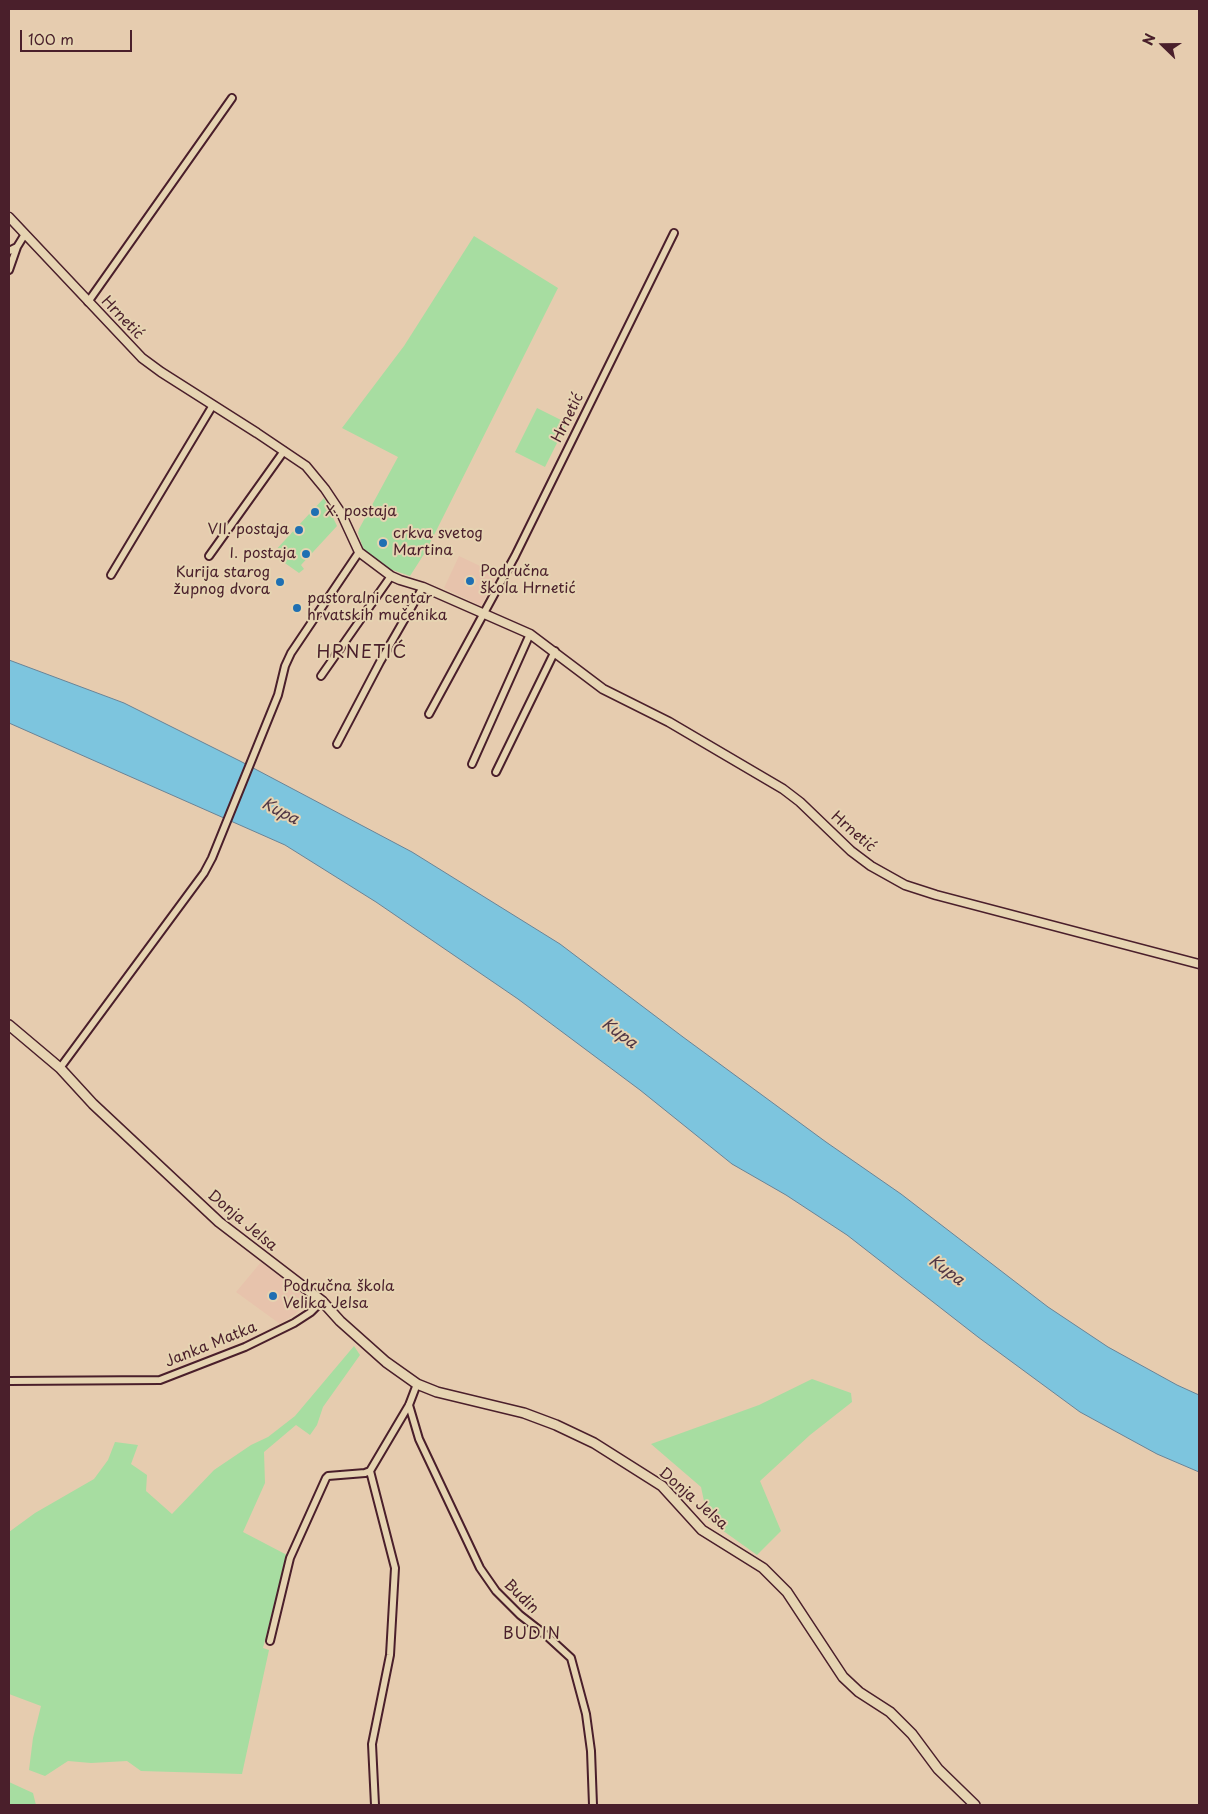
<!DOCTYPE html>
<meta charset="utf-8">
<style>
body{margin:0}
#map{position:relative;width:1208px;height:1814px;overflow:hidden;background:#e6ccaf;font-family:"Playpen Sans",sans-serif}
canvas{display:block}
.frame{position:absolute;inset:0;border:10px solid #4a1f2b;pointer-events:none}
.north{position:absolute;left:1138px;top:20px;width:50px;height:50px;-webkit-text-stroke:4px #e6d4b2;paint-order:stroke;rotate:292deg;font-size:14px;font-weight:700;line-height:20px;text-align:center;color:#4a1f2b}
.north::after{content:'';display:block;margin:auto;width:18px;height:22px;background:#4a1f2b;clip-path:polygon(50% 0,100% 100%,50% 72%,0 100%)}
.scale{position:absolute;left:20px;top:30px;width:112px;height:22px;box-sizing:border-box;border:2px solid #4a1f2b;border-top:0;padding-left:6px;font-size:15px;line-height:18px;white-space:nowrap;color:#4a1f2b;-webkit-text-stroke:4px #e6d4b2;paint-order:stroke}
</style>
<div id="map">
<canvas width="1208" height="1814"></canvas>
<div class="frame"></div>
<div class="north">N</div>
<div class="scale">100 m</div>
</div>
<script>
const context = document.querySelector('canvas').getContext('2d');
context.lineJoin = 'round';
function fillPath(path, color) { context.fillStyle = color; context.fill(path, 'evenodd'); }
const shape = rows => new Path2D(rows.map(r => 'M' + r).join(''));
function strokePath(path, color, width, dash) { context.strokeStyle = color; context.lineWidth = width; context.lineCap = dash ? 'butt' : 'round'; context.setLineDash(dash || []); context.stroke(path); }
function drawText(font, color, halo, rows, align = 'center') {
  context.font = font + ' "Playpen Sans",sans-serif'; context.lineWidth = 4; context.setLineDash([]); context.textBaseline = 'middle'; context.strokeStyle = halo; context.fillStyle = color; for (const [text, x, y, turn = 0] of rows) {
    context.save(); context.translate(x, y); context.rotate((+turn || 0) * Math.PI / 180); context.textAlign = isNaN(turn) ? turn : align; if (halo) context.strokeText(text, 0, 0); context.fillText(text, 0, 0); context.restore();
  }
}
const built = shape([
 [459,556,497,574,481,606,444,588],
 [261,1262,310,1300,295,1314,280,1324,236,1292]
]);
const green = shape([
 [474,236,558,288,426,551,410,576,381,566,364,551,358,533,359,529,398,457,342,428,404,346],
 [537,408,567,423,545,467,515,452],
 [324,498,337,526,301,565,304,569,299,573,272,554],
 [354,1346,360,1355,323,1407,317,1425,310,1435,296,1425,264,1452,265,1483,243,1532,287,1555,263,1648,269,1650,242,1774,141,1771,127,1761,91,1763,68,1761,45,1776,29,1770,33,1738,41,1706,9,1694,9,1532,35,1513,94,1479,108,1460,115,1442,138,1445,131,1464,147,1475,146,1491,172,1514,214,1470,251,1445,268,1437,295,1416],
 [812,1379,851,1393,852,1402,810,1435,760,1481,781,1531,757,1555,708,1520,701,1487,651,1444,759,1405],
 [9,1782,33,1793,36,1805,9,1805]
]);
const water = shape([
 [9,660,124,703,240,761,412,852,560,944,683,1037,826,1142,901,1194,1048,1307,1108,1347,1177,1385,1199,1395,1199,1472,1157,1454,1080,1412,978,1337,847,1235,786,1195,732,1164,640,1090,518,999,376,902,285,845,9,723,9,660]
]);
const minor = shape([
 [9,251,17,247,25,234],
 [9,270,17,247],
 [88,302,232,98],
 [209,556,284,451],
 [111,575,213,405],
 [321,676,391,576],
 [429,714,515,556,674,233],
 [337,744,380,662,423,587],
 [472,764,530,634],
 [496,772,555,651],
 [60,1068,204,873,212,858,278,695,285,666,291,653,359,552],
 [9,1381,160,1380,245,1347,294,1323,311,1312,322,1301],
 [409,1405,419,1439,480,1568,496,1591,520,1615,547,1636,571,1658,586,1714,591,1751,593,1805],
 [370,1471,395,1568,390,1655,372,1744,375,1805],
 [270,1641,290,1558,326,1478,328,1476,365,1473,370,1471,409,1405,417,1384]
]);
const tertiary = shape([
 [9,217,142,358,161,372,257,433,306,466,325,489,341,513,359,552,391,576,400,580,423,587,530,634,603,689,669,722,783,789,800,802,851,851,871,866,905,885,936,895,1199,964]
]);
const secondary = shape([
 [9,1025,60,1068,93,1104,219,1222,322,1301,340,1321,386,1362,417,1384,437,1392,524,1413,556,1425,594,1443,662,1486,702,1530,763,1568,787,1592,843,1677,859,1692,890,1712,912,1734,938,1769,975,1805]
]);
const markers = [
 [315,512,5,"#1f6fb2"],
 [299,530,5,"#1f6fb2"],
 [383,543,5,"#1f6fb2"],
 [306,554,5,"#1f6fb2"],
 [470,581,5,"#1f6fb2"],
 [280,582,5,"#1f6fb2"],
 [297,608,5,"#1f6fb2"],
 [273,1296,5,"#1f6fb2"]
];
const streetNames = [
 ["Hrnetić",122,318,46],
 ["Hrnetić",568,418,-64],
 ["Hrnetić",853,832,41],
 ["Donja Jelsa",242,1221,40],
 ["Janka Matka",211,1345,-22],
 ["Donja Jelsa",693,1499,41],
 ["Budin",521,1597,44]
];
const poiNames = [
 ["X. postaja",325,512],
 ["VII. postaja",289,530,"right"],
 ["crkva svetog",393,534],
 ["Martina",393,551],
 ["I. postaja",296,554,"right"],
 ["Područna",480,572],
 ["škola Hrnetić",480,589],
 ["Kurija starog",270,573,"right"],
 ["župnog dvora",270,590,"right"],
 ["pastoralni centar",307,599],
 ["hrvatskih mučenika",307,616],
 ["Područna škola",283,1287],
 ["Velika Jelsa",283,1304]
];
const waterNames = [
 ["Kupa",280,812,27],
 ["Kupa",619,1034,36],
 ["Kupa",946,1271,36]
];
const neighbourhoodNames = [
 ["BUDIN",532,1635]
];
const quarterNames = [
 ["HRNETIĆ",362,653]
];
fillPath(built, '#e7c3ac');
fillPath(green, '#a7dda1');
fillPath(water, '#7dc5de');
strokePath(water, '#698396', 1);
strokePath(minor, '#4a1f2b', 10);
strokePath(tertiary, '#4a1f2b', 11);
strokePath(secondary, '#4a1f2b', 12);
strokePath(minor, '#e6d4b2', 6);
strokePath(tertiary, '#e6d4b2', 8);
strokePath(secondary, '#e6d4b2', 9);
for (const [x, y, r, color] of markers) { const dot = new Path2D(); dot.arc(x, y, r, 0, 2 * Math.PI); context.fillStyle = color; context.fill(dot); strokePath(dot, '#e6d4b2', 2); }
drawText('15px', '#4a1f2b', '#e6d4b2', streetNames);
drawText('15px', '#4a1f2b', '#e6d4b2', poiNames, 'left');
drawText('italic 16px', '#523846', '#e6d4b2', waterNames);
context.letterSpacing = '1px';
drawText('16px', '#4a1f2b', '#e6d4b2', neighbourhoodNames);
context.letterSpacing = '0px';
context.letterSpacing = '1px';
drawText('18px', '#4a1f2b', '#e6d4b2', quarterNames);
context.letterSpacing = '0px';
</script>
